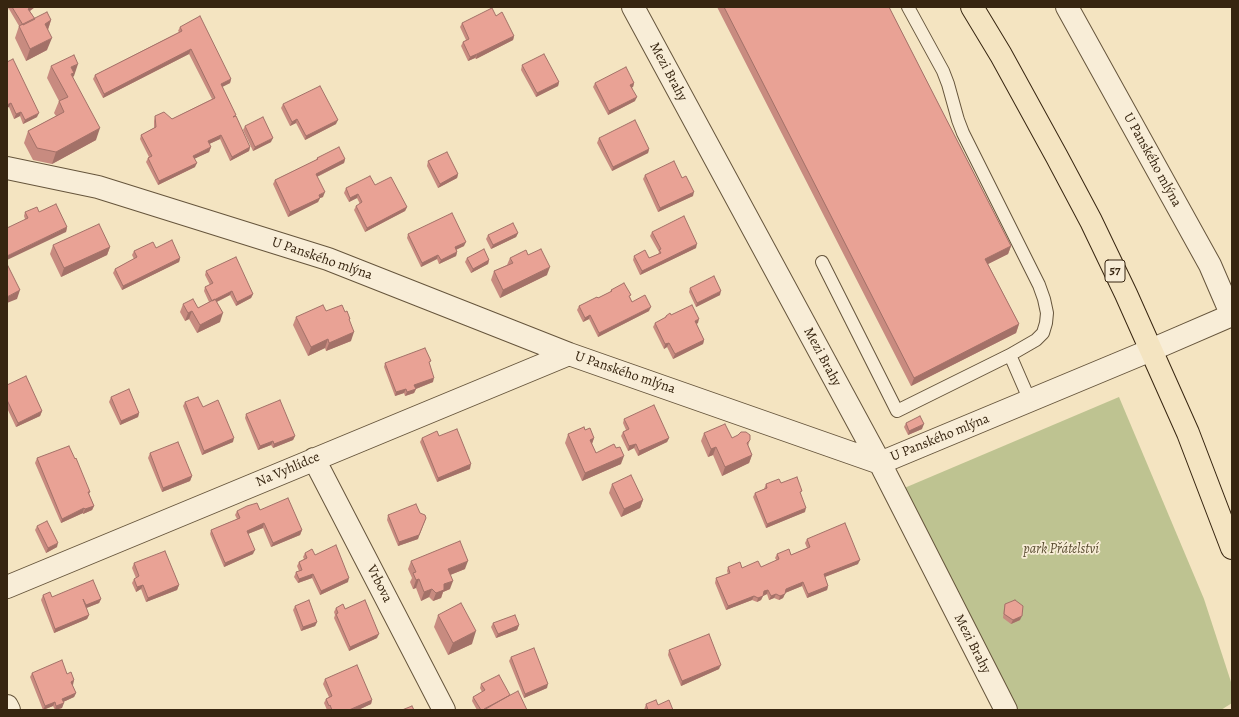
<!DOCTYPE html>
<meta charset="utf-8">
<style>
body{margin:0}
#map{position:relative;width:1239px;height:717px;overflow:hidden;background:#f4e4c1;font-family:Alegreya,serif}
canvas{display:block}
.frame{position:absolute;inset:0;border:8px solid #372510;pointer-events:none}
</style>
<div id="map">
<canvas width="1239" height="717"></canvas>
<div class="frame"></div>
</div>
<script>
const context = document.querySelector('canvas').getContext('2d');
context.lineJoin = 'round';
function fillPath(path, color) { context.fillStyle = color; context.fill(path, 'evenodd'); }
const shape = rows => new Path2D(rows.map(r => 'M' + r).join(''));
function strokePath(path, color, width, dash) { context.strokeStyle = color; context.lineWidth = width; context.lineCap = dash ? 'butt' : 'round'; context.setLineDash(dash || []); context.stroke(path); }
function drawText(font, color, halo, rows, align = 'center') {
  context.font = font + ' Alegreya,serif'; context.lineWidth = 3.5; context.setLineDash([]); context.textBaseline = 'middle'; context.strokeStyle = halo; context.fillStyle = color; for (const [text, x, y, turn = 0] of rows) {
    context.save(); context.translate(x, y); context.rotate((+turn || 0) * Math.PI / 180); context.textAlign = isNaN(turn) ? turn : align; if (halo) context.strokeText(text, 0, 0); context.fillText(text, 0, 0); context.restore();
  }
}
const green = shape([
 [1119,397,1204,599,1232,685,1232,703,1221,710,1016,710,902,489]
]);
const service = shape([
 [908,7,943,71,948,84,958,120,963,133,1039,285,1044,299,1047,313,1046,323,1043,333,1036,340,1010,355],
 [822,262,897,411,1010,355,1030,401]
]);
const minor = shape([
 [633,7,880,463,1006,710],
 [1067,7,1210,265,1232,316],
 [7,168,98,187,328,259,569,354,880,463,1151,350,1232,315],
 [314,459,444,710],
 [7,587,569,354],
 [7,706,9,710]
]);
const primary = shape([
 [972,7,1001,55,1057,157,1091,221,1126,294,1188,433,1232,548]
]);
const wall = shape([
 [9,7,35,7,30,11,35,19,51,20,48,30,47,50,26,61,15,38,19,26,9,9],
 [717,7,889,7,1011,246,1008,254,988,264,1019,324,1016,333,911,386],
 [496,16,514,36,513,40,476,59,475,58,468,61,461,46,463,42,466,40,460,27,462,23],
 [180,27,231,79,230,83,222,87,250,147,249,151,230,161,220,139,209,144,211,147,209,152,195,158,195,167,158,185,146,162,148,158,149,157,140,139,141,135,154,128,154,121,155,116,172,119,212,99,189,54,103,98,93,79,95,75,179,32,178,31],
 [7,62,37,117,23,124,20,116,14,119,9,107],
 [522,65,559,82,558,86,536,97,521,70],
 [51,66,74,76,73,77,96,140,52,164,33,160,24,143,28,131,56,116,54,113,59,101,47,78],
 [595,83,634,83,633,87,632,87,635,101,608,115,593,87],
 [283,104,336,124,305,140,296,123,290,126,281,108],
 [245,126,271,142,253,151,243,130],
 [599,138,649,149,648,153,612,171,597,143],
 [317,158,345,159,344,163,317,177,323,197,320,198,318,202,288,217,273,184,275,180,316,160],
 [428,161,458,174,457,178,438,188,427,166],
 [645,175,682,178,693,196,658,212,643,179],
 [375,185,407,207,405,211,365,232,354,210,356,206,360,204,357,198,349,202,344,193,346,188],
 [25,212,39,212,67,227,66,232,25,219,24,216],
 [652,232,696,248,640,275,633,260,634,256,649,258,658,254,659,252,650,236],
 [518,233,516,237,491,249,486,239,488,235],
 [408,234,464,246,456,250,457,252,456,256,439,264,437,259,421,267,407,238],
 [53,245,110,247,107,255,61,277,50,254],
 [156,248,180,258,179,262,122,290,113,273,115,269,134,259,132,255,134,251],
 [528,255,547,275,500,298,491,280,494,271,507,265,510,258],
 [467,258,489,260,488,264,471,273,465,262],
 [206,271,253,294,251,298,236,306,230,295,217,302,220,322,197,333,189,319,185,321,180,312,183,304,198,308,209,302,204,291,205,287,210,285,205,275],
 [690,288,720,295,696,307,689,292],
 [611,290,630,297,632,302,649,311,598,337,589,319,583,322,577,310,579,306,598,298,610,292],
 [326,311,349,321,351,341,326,351,325,348,308,356,293,325,296,317],
 [671,315,698,323,696,324,704,340,703,344,673,359,667,347,664,349,653,327,655,323,665,318,666,316],
 [385,363,429,364,433,382,416,389,414,393,405,396,404,393,395,396,384,367],
 [7,385,42,411,40,416,16,427,7,408],
 [111,397,139,413,138,417,120,425,109,402],
 [185,402,203,407,233,442,202,455,183,406],
 [246,414,295,436,293,440,273,448,271,445,258,450,245,418],
 [624,419,669,438,667,442,638,456,634,448,628,451,621,436,623,432,626,430,623,423],
 [906,423,922,429,908,435,904,427],
 [585,430,594,438,592,444,596,453,621,464,582,481,565,443,568,434],
 [704,433,732,438,750,440,748,446,752,455,749,463,722,476,713,455,708,457,701,441],
 [439,436,470,469,437,482,420,442,422,438],
 [150,453,192,476,190,481,162,492,148,458],
 [37,458,90,492,89,494,94,506,92,510,83,514,83,513,61,523,35,463],
 [781,483,805,512,766,528,753,497,755,493,764,489,766,484],
 [612,484,643,500,640,508,621,517,609,493],
 [260,510,302,530,300,535,271,547,263,528,248,534,253,554,224,567,210,534,211,530,237,519,235,515,237,511],
 [420,513,418,539,398,546,387,520,388,515],
 [37,526,57,547,46,553,35,530],
 [807,539,858,564,825,577,828,586,827,590,807,598,802,586,785,593,783,598,779,600,774,598,769,600,767,594,763,596,761,600,757,602,752,600,726,610,715,583,716,578,728,574,727,571,728,567,742,568,761,567,777,561,775,558,777,554,791,555,807,548,805,543],
 [305,553,315,555,348,582,320,595,312,578,298,583,294,577,296,572,299,571,297,566,299,562,304,559,303,557],
 [411,561,465,569,450,575,450,589,443,592,441,598,433,601,429,597,421,601,416,588,413,589,410,582,412,578,408,569],
 [134,563,179,585,177,590,146,602,141,589,136,592,132,583,134,579,136,578,132,568],
 [43,595,52,597,101,599,99,603,86,608,89,615,87,619,54,633,41,600],
 [1005,604,1020,620,1011,624,1003,618,1004,608],
 [295,606,317,622,315,626,301,631,293,610],
 [336,608,345,609,377,638,349,651,334,618,335,615,334,612],
 [438,615,472,644,448,655,434,627],
 [493,623,519,625,517,630,496,638,491,627],
 [669,650,719,669,681,686,668,655],
 [511,657,547,688,524,698,509,661],
 [32,673,67,674,74,680,72,685,76,693,74,697,63,702,62,708,55,710,53,706,43,710,30,677],
 [325,679,372,700,371,704,358,710,329,710,329,709,327,710,324,703,326,699,329,697,323,684],
 [481,684,510,695,527,710,477,710,472,701,473,697,482,692,480,688],
 [646,704,658,705,673,710,644,710]
]);
const shadedWall = shape([
 [8,7,9,7,8,10,7,11,7,8],
 [31,7,35,7,27,13,28,9],
 [51,20,47,32,45,24],
 [514,36,513,40,476,59,477,54],
 [52,38,47,50,26,61,30,49],
 [191,49,189,54,103,98,104,94],
 [477,54,475,58,468,61,470,57],
 [78,64,74,76,72,77,71,67],
 [231,79,230,83,220,88,221,84],
 [559,82,558,86,536,97,537,93],
 [634,83,633,87,629,89,630,85],
 [637,97,635,101,608,115,609,111],
 [11,103,9,107,7,108,7,105],
 [21,112,20,116,14,119,16,114],
 [39,113,37,117,23,124,25,120],
 [297,119,296,123,290,126,292,122],
 [338,120,336,124,305,140,306,136],
 [100,128,96,140,52,164,56,152],
 [221,135,220,139,207,145,208,141],
 [273,138,271,142,253,151,255,147],
 [211,147,209,152,192,160,193,156],
 [250,147,249,151,230,161,232,157],
 [649,149,648,153,612,171,613,167],
 [345,159,344,163,314,178,316,174],
 [197,163,195,167,158,185,159,181],
 [458,174,457,178,438,188,440,184],
 [325,192,323,197,320,198,318,202,288,217,290,212],
 [694,192,693,196,658,212,660,208],
 [358,194,357,198,349,202,350,198],
 [407,207,405,211,365,232,367,228],
 [67,227,66,232,7,260,7,256],
 [518,233,516,237,491,249,493,245],
 [466,242,464,246,453,251,455,247],
 [697,244,696,248,640,275,642,271],
 [1011,246,1008,254,982,267,985,259],
 [110,247,107,255,61,277,64,268],
 [457,252,456,256,439,264,441,260],
 [438,255,437,259,421,267,422,263],
 [180,258,179,262,122,290,123,286],
 [489,260,488,264,471,273,473,269],
 [550,267,547,275,500,298,503,290],
 [20,290,17,299,7,303,7,297],
 [232,291,230,295,210,305,212,301],
 [721,291,720,295,696,307,697,303],
 [253,294,251,298,236,306,237,302],
 [651,307,649,311,598,337,599,333],
 [192,311,189,319,185,321,188,313],
 [223,313,220,322,197,333,200,325],
 [590,315,589,319,583,322,585,318],
 [699,319,698,323,694,325,695,321],
 [1019,324,1016,333,911,386,914,378],
 [354,332,351,341,326,351,329,343],
 [328,339,325,348,308,356,311,347],
 [704,340,703,344,673,359,675,354],
 [669,343,667,347,664,349,665,344],
 [434,378,433,382,413,390,414,385],
 [406,389,404,393,395,396,396,392],
 [416,389,414,393,405,396,407,392],
 [42,411,40,416,16,427,18,423],
 [139,413,138,417,120,425,121,421],
 [924,424,922,429,908,435,909,431],
 [295,436,293,440,273,448,274,444],
 [234,438,233,442,202,455,204,451],
 [594,438,591,446,590,440],
 [669,438,667,442,638,456,639,451],
 [273,441,271,445,258,450,260,446],
 [636,444,634,448,628,451,629,446],
 [716,447,713,455,708,457,711,449],
 [752,455,749,463,722,476,725,467],
 [624,456,621,464,582,481,585,473],
 [471,464,470,469,437,482,438,478],
 [192,476,190,481,162,492,163,488],
 [643,500,640,508,621,517,624,509],
 [94,506,92,510,83,514,85,509],
 [84,508,83,513,61,523,62,519],
 [806,508,805,512,766,528,767,524],
 [426,518,418,539,398,546,399,542],
 [264,523,263,528,245,535,247,531],
 [302,530,300,535,271,547,273,543],
 [58,543,57,547,46,553,48,548],
 [255,550,253,554,224,567,225,563],
 [860,560,858,564,822,578,824,574],
 [468,561,465,569,445,577,448,569],
 [313,574,312,578,298,583,299,579],
 [349,578,348,582,320,595,321,591],
 [419,579,416,588,413,589,416,580],
 [453,581,450,589,443,592,441,598,433,601,436,593,444,584],
 [803,582,802,586,785,593,786,589],
 [143,585,141,589,136,592,137,587],
 [179,585,177,590,146,602,148,598],
 [828,586,827,590,807,598,808,594],
 [432,589,429,597,421,601,424,592],
 [768,590,767,594,763,596,764,591],
 [776,594,774,598,769,600,771,596],
 [785,594,783,598,779,600,780,596],
 [754,596,752,600,726,610,728,606],
 [763,596,761,600,757,602,758,598],
 [101,599,99,603,84,609,86,605],
 [89,615,87,619,54,633,55,629],
 [1022,616,1020,620,1011,624,1013,620],
 [317,622,315,626,301,631,303,627],
 [519,625,517,630,496,638,498,634],
 [476,631,472,644,448,655,453,643],
 [379,634,377,638,349,651,350,647],
 [721,665,719,669,681,686,682,681],
 [74,680,73,685,69,686,71,682],
 [548,684,547,688,524,698,525,694],
 [76,693,74,697,61,703,62,699],
 [372,700,371,704,358,710,349,710],
 [55,702,53,706,43,710,45,706],
 [64,703,62,708,55,710,56,706]
]);
const building = shape([
 [12,7,31,7,28,9,35,19,23,25,12,7],
 [724,7,889,7,1011,246,985,259,1019,324,914,378,724,7],
 [492,8,496,16,502,12,514,36,477,54,470,57,463,42,469,39,462,23,492,8],
 [47,12,51,20,45,24,52,38,30,49,19,26,47,12],
 [200,16,231,79,221,84,236,115,233,117,236,116,250,147,232,157,221,135,208,141,211,147,193,156,197,163,159,181,148,158,152,156,141,135,156,127,155,116,164,112,172,119,215,98,191,49,104,94,95,75,182,31,180,27,200,16],
 [544,54,559,82,537,93,522,65,544,54],
 [74,55,78,64,71,67,74,73,71,74,100,128,56,152,37,148,28,131,64,112,59,101,68,97,51,66,74,55],
 [13,59,39,113,25,120,21,112,16,114,11,103,7,105,7,62,13,59],
 [626,67,634,83,630,85,637,97,609,111,595,83,626,67],
 [320,86,338,120,306,136,297,119,292,122,283,104,320,86],
 [263,117,273,138,255,147,245,126,263,117],
 [635,120,649,149,613,167,599,138,635,120],
 [339,147,345,159,316,174,325,192,319,195,320,198,290,212,275,180,318,159,317,158,339,147],
 [447,152,458,174,440,184,428,161,447,152],
 [674,161,682,178,686,176,694,192,660,208,645,175,674,161],
 [370,176,375,185,391,177,407,207,367,228,356,206,362,202,358,194,350,198,346,188,370,176],
 [56,204,67,227,7,256,7,228,28,218,25,212,37,207,39,212,56,204],
 [452,213,466,242,455,247,457,252,441,260,438,255,422,263,408,234,452,213],
 [684,216,697,244,642,271,634,256,645,250,649,258,661,253,659,250,661,249,652,232,684,216],
 [513,223,518,233,493,245,488,235,513,223],
 [99,224,110,247,64,268,53,245,99,224],
 [172,240,180,258,123,286,115,269,137,257,134,251,153,242,156,248,172,240],
 [484,249,489,260,473,269,467,258,484,249],
 [541,249,550,267,503,290,494,271,513,263,510,258,526,250,528,255,541,249],
 [236,257,253,294,237,302,232,291,212,301,205,287,213,283,206,271,236,257],
 [7,264,20,290,7,297,7,264],
 [714,276,721,291,697,303,690,288,714,276],
 [624,283,631,295,629,296,632,302,645,295,651,307,599,333,590,315,585,318,579,306,597,297,598,298,612,291,611,290,624,283],
 [193,299,198,308,215,299,223,313,200,325,192,311,188,313,183,304,193,299],
 [323,305,326,311,342,305,345,312,347,311,350,319,349,319,354,332,329,343,328,339,311,347,296,317,323,305],
 [692,305,699,319,695,321,704,340,675,354,669,343,665,344,655,323,666,317,666,316,670,313,671,315,692,305],
 [425,348,431,361,429,362,434,378,414,385,416,389,407,392,406,389,396,392,385,363,425,348],
 [26,376,42,411,18,423,7,400,7,385,26,376],
 [129,389,139,413,121,421,111,397,129,389],
 [198,397,203,407,218,400,234,438,204,451,185,402,198,397],
 [280,400,295,436,274,444,273,441,260,446,246,414,280,400],
 [654,405,669,438,639,451,636,444,629,446,623,432,629,429,624,419,654,405],
 [920,416,924,424,909,431,906,423,920,416],
 [725,424,732,438,738,435,741,432,746,432,750,435,750,440,747,443,752,455,725,467,716,447,711,449,704,433,725,424],
 [584,427,585,430,590,428,594,438,590,440,596,453,614,444,616,448,620,447,624,456,585,473,568,434,584,427],
 [457,429,471,464,438,478,422,438,437,431,439,436,457,429],
 [178,442,192,476,163,488,150,453,178,442],
 [69,446,75,459,76,458,90,492,88,492,94,506,85,509,84,508,62,519,37,458,69,446],
 [631,475,643,500,624,509,612,484,631,475],
 [797,477,802,491,800,492,806,508,767,524,755,493,767,488,766,484,779,479,781,483,797,477],
 [288,498,302,530,273,543,264,523,247,531,255,550,225,563,211,530,240,518,237,511,247,506,257,503,260,510,288,498],
 [416,504,420,513,425,515,426,518,419,535,399,542,388,515,416,504],
 [47,521,58,543,48,548,37,526,47,521],
 [845,523,860,560,824,574,828,586,808,594,803,582,786,589,785,594,780,596,776,594,771,596,768,590,764,591,763,596,758,598,754,596,728,606,716,578,730,573,728,567,740,562,742,568,758,561,761,567,779,559,777,554,789,549,791,555,810,547,807,539,845,523],
 [460,541,468,561,448,569,453,581,444,584,444,590,436,593,432,589,424,592,419,579,416,580,413,573,416,572,411,561,460,541],
 [336,545,349,578,321,591,313,574,299,579,296,572,302,570,299,562,307,558,305,553,312,549,315,555,336,545],
 [165,551,179,585,148,598,143,585,137,587,134,579,139,576,134,563,165,551],
 [93,580,101,599,86,605,83,599,89,615,55,629,43,595,50,592,52,597,93,580],
 [309,600,317,622,303,627,295,606,309,600],
 [365,600,379,634,350,647,336,614,338,613,336,608,343,604,345,609,365,600],
 [1015,600,1023,606,1022,616,1013,620,1004,614,1005,604,1015,600],
 [461,603,476,631,453,643,438,615,461,603],
 [515,615,519,625,498,634,493,623,515,615],
 [709,634,721,665,682,681,669,650,709,634],
 [534,648,548,684,525,694,511,657,534,648],
 [62,660,67,674,71,672,74,680,71,682,76,693,62,699,64,703,56,706,55,702,45,706,32,673,62,660],
 [357,665,372,700,349,710,332,710,330,705,329,706,326,699,332,696,325,679,357,665],
 [499,675,510,695,484,710,481,710,473,697,485,690,481,684,499,675],
 [518,691,527,710,484,710,484,709,518,691],
 [656,700,658,705,669,700,673,710,647,710,648,710,646,704,656,700],
 [412,706,414,710,402,710,412,706]
]);
const shields = [
 [1115,271,20]
];
const shieldNames = [
 ["57",1115,271]
];
const streetNames = [
 ["Mezi Brahy",668,72,62],
 ["U Panského mlýna",1152,160,61],
 ["U Panského mlýna",322,259,19],
 ["Mezi Brahy",822,357,62],
 ["U Panského mlýna",625,373,19],
 ["U Panského mlýna",940,438,-22],
 ["Na Vyhlídce",288,470,-23],
 ["Vrbova",379,584,63],
 ["Mezi Brahy",972,644,63]
];
const parkNames = [
 ["park Přátelství",1061,550]
];
fillPath(green, '#bec391');
strokePath(service, '#66553c', 14);
strokePath(minor, '#66553c', 24);
strokePath(primary, '#372510', 24);
strokePath(service, '#f8edd7', 12);
strokePath(minor, '#f8edd7', 22);
strokePath(primary, '#f4e4c1', 22);
fillPath(wall, '#c88b80');
fillPath(shadedWall, '#a37168');
fillPath(building, '#e9a295');
strokePath(building, '#a37168', 1);
for (const [x, y, w] of shields) { const box = new Path2D(); box.roundRect(x - w / 2, y - 11, w, 22, 3); context.fillStyle = '#f8edd7'; context.fill(box); strokePath(box, '#372510', 1); }
drawText('bold 13px', '#372510', null, shieldNames);
drawText('14px', '#372510', '#f8edd7', streetNames);
drawText('italic 14px', '#594c30', '#f8edd7', parkNames);
</script>
